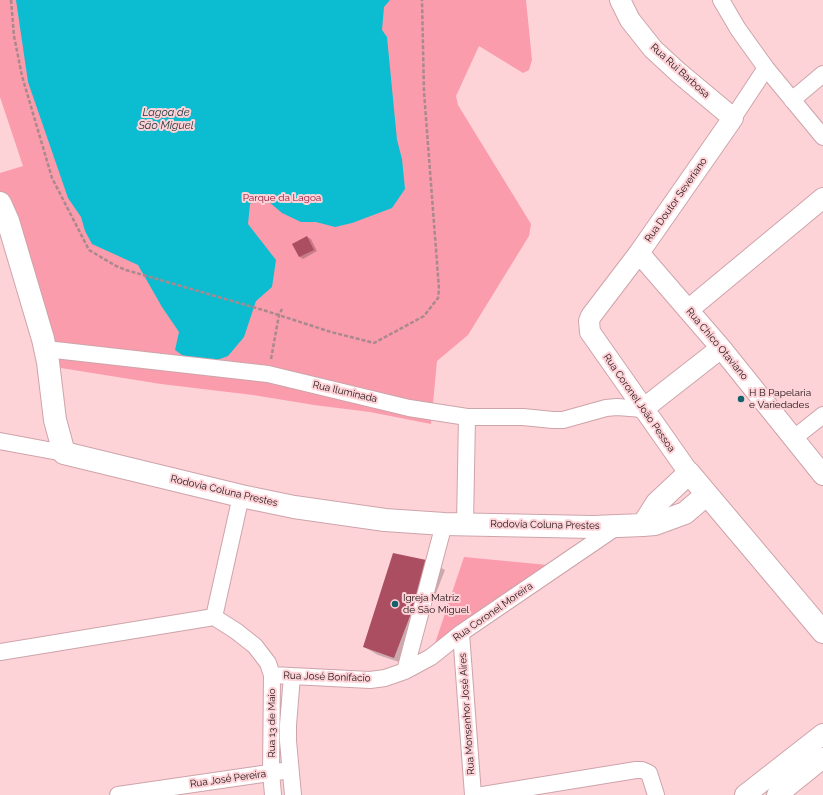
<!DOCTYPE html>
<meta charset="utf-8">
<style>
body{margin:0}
canvas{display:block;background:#fed3d8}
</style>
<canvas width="823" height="795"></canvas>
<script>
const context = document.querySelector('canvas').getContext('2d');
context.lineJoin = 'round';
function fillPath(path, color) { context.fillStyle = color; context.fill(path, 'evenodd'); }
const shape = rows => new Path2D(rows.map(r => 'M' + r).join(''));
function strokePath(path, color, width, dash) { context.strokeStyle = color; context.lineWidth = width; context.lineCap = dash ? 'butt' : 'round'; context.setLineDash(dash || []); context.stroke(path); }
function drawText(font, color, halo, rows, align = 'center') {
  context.font = font + ' Raleway,sans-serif'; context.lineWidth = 4; context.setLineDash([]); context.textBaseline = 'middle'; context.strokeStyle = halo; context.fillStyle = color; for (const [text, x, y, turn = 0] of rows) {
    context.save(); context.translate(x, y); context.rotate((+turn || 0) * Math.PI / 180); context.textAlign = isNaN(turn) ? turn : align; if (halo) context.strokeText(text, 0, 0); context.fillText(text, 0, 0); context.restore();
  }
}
const green = shape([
 [0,0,526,0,532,60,529,70,523,73,479,46,456,96,458,105,531,224,529,236,468,335,437,361,431,424,370,412,314,405,253,395,161,384,61,368,35,309,0,220,0,173,23,166,0,97],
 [464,557,558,566,427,667]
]);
const water = shape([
 [16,0,390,0,384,7,382,30,387,37,397,140,402,159,405,189,392,208,352,223,335,227,316,222,301,222,282,213,262,196,250,204,248,224,276,260,272,287,256,301,244,337,228,356,209,363,193,361,182,355,175,350,179,332,162,307,138,265,92,244,85,231,81,217,68,198,28,82]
]);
const shadow = shape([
 [307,237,311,239,317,251,303,259,300,257,294,244],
 [431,562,445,570,408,665,378,655,364,647]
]);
const building = shape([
 [307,236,314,250,299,257,292,244],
 [393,553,431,561,394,658,363,647]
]);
const path = shape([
 [11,0,14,36,22,76,52,178,89,250,116,266,126,270,263,310,331,332,374,343,424,316,438,298,439,289,424,92,422,0],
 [271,359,279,315,282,309]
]);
const minor = shape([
 [721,0,738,29,766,68,823,137],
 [792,100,823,74],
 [733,118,766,68],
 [46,349,268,374,409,408,467,417,523,417,553,420,563,420,606,408,617,407,643,409],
 [794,438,823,415],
 [0,441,64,453],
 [241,496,214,617,236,631,255,646,268,663,272,675,271,772,273,795],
 [465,524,467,417],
 [461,633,473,795],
 [0,652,214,617],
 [405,671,444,524],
 [272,675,370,680,385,678,405,671,431,657,461,633,618,526],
 [292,676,288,725,288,741,293,795],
 [118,795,290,770],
 [483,795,636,770,642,770,649,773,656,795]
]);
const tertiary = shape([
 [620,0,630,20,653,49,679,73,733,118,639,253,591,316,589,321,590,332,689,473],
 [639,253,721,348,823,475],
 [688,310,823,198],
 [643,409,721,348],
 [745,795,823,734],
 [777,795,823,758]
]);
const secondary = shape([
 [0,203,8,221,43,339,48,362,55,420,64,453,241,496,294,507,385,520,444,524,593,527,643,525,655,524,685,513,706,495],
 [643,525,657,503,689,473,823,632]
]);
const markers = [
 [741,399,4,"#13616c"],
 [395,604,4,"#13616c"]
];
const streetNames = [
 ["Rua Rui Barbosa",680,71,42],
 ["Rua Doutor Severiano",676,200,-55],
 ["Rua Chico Otaviano",717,344,50],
 ["Rua Iluminada",345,392,13],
 ["Rua Coronel João Pessoa",639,403,55],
 ["Rodovia Coluna Prestes",224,491,13],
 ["Rodovia Coluna Prestes",545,525,1],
 ["Rua Coronel Moreira",493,612,-35],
 ["Rua José Bonifacio",327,677,2],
 ["Rua Monsenhor José Aires",467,714,-94],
 ["Rua 13 de Maio",272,723,-90],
 ["Rua José Pereira",228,779,-8]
];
const parkNames = [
 ["Parque da Lagoa",282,198]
];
const poiNames = [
 ["H B Papelaria",749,393],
 ["e Variedades",749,405],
 ["Igreja Matriz",403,598],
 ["de São Miguel",403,610]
];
const waterNames = [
 ["Lagoa de",166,113],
 ["São Miguel",166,126]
];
fillPath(green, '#fa9cac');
fillPath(water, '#0cbcd1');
fillPath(shadow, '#0003');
fillPath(building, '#ac4e62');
strokePath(minor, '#cda4aa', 18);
strokePath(tertiary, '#cda4aa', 22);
strokePath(secondary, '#cda4aa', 24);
strokePath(path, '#a9898d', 2.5, [4, 2]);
strokePath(minor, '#fff', 16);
strokePath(tertiary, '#fff', 20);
strokePath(secondary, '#fff', 22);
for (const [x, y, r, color] of markers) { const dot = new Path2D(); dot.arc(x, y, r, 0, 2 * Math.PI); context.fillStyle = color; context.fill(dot); strokePath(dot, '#fed3d8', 1.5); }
drawText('10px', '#1f1113', '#fed3d8', streetNames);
drawText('10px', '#8f173d', '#fed3d8', parkNames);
drawText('10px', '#1f1113', '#fed3d8', poiNames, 'left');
drawText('italic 11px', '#20383c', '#fed3d8', waterNames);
</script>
